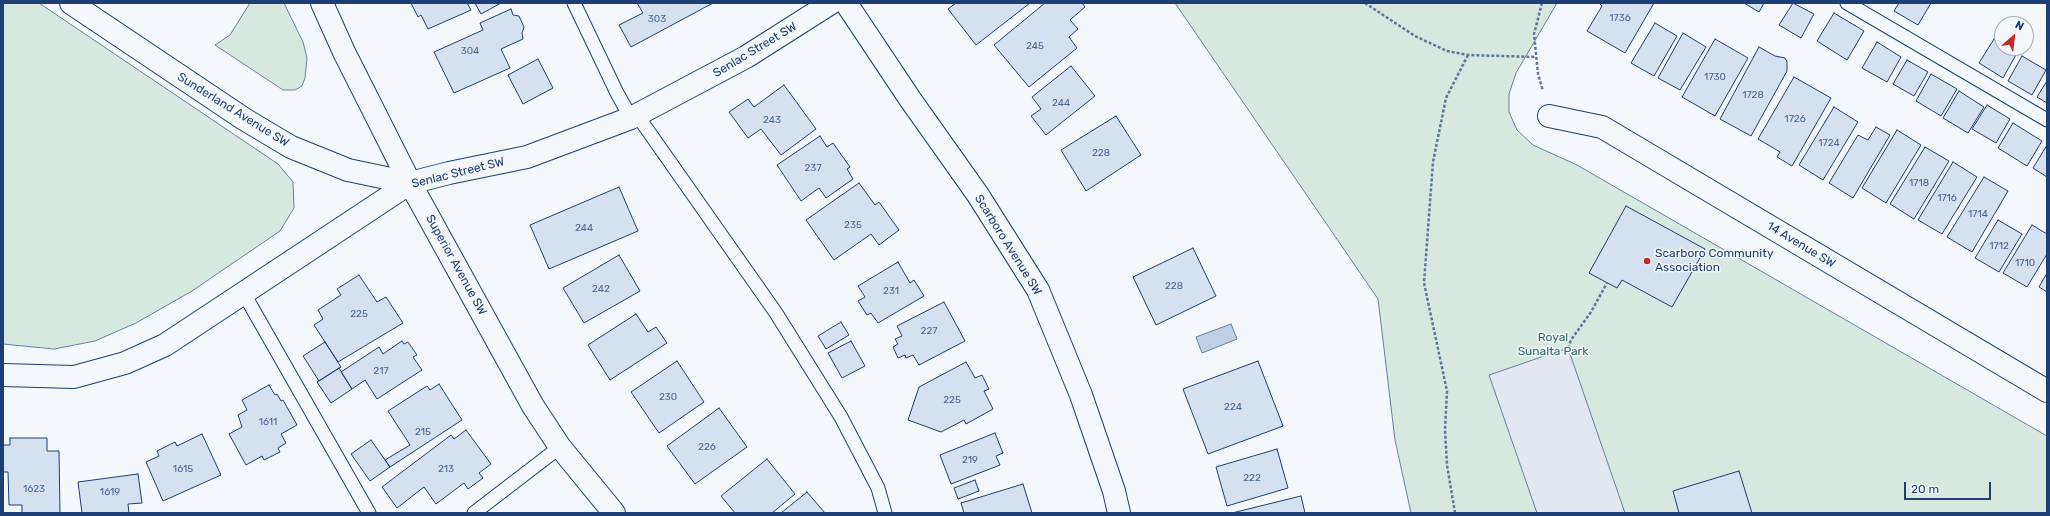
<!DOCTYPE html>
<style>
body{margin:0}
#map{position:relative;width:2050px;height:516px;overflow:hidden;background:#f4f7fb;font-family:Rubik,sans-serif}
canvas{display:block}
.frame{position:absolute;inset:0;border:4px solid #1d3f73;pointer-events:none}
.north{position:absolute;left:1994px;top:16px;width:40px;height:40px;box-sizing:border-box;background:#f4f7fb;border:1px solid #9eadc5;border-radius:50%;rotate:28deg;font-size:11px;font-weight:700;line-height:16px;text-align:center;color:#1d3f73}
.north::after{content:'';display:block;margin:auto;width:14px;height:18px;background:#c62828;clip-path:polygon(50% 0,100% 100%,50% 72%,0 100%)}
.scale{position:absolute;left:1904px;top:482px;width:87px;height:18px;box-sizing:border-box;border:2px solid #1d3f73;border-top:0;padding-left:5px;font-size:12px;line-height:14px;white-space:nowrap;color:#1d3f73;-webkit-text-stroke:3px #f4f7fb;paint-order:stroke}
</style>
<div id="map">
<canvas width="2050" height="516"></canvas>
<div class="frame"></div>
<div class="north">N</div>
<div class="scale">20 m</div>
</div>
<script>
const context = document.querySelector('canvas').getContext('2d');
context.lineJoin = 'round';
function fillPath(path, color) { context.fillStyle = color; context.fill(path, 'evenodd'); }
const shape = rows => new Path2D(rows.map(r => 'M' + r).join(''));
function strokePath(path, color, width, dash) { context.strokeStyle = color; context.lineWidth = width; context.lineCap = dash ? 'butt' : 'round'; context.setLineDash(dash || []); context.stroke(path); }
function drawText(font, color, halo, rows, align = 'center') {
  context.font = font + ' Rubik,sans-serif'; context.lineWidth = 3; context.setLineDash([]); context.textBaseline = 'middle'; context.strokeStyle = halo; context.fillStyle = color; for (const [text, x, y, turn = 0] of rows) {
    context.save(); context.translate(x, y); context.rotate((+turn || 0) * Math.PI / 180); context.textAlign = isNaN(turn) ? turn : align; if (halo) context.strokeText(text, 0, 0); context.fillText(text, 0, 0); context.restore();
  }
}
const green = shape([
 [3,3,39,3,278,164,293,182,294,208,280,231,192,291,136,323,95,341,54,349,3,344,3,3],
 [250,3,284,3,303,42,307,58,305,78,302,86,295,90,283,90,215,45,230,35,250,3],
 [1175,3,1557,3,1516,73,1509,94,1509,112,1517,130,1533,145,1577,165,2047,436,2047,513,1411,513,1395,440,1378,299,1175,3]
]);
const parking = shape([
 [1568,348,1625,513,1537,513,1489,375,1568,348]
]);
const water = shape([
 [1231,324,1237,339,1202,353,1196,337,1231,324]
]);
const building = shape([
 [411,3,467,3,471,10,428,29,421,15,418,17,411,3],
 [475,3,501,3,481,14,475,3],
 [637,3,713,3,631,47,619,25,643,13,637,3],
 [956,3,1030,3,976,45,948,9,956,3],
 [1045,3,1082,3,1085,7,1070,20,1078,29,1069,37,1077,48,1029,87,994,45,1045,3],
 [1599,3,1654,3,1625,53,1587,31,1602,6,1599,3],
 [1744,3,1764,3,1759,12,1744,3],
 [1793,3,1814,14,1801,38,1779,25,1793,3],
 [1899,3,1931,3,1918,25,1894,11,1899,3],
 [511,9,513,15,519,16,524,27,522,33,523,39,501,49,510,68,454,93,434,52,483,30,480,23,511,9],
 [1834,13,1864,31,1847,60,1817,41,1834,13],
 [1655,23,1677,36,1654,76,1631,63,1655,23],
 [1683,33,1706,47,1680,90,1658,78,1683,33],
 [1715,39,1748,58,1715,116,1682,97,1715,39],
 [1994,39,2002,44,2002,48,2008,48,2017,53,2003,78,1979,63,1994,39],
 [1877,42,1901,57,1887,82,1862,68,1877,42],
 [1759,47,1775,56,1785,58,1787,62,1787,71,1751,136,1720,119,1759,47],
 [2022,56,2046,70,2032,95,2008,81,2022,56],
 [538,59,553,88,523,104,508,75,538,59],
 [1907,60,1928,72,1914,96,1893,84,1907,60],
 [1071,66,1095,96,1046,135,1031,116,1041,109,1032,97,1071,66],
 [1931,74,1957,89,1941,116,1916,101,1931,74],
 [1794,77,1831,98,1792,166,1777,157,1780,152,1758,139,1794,77],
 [2047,81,2047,103,2037,97,2047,81],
 [784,85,816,129,781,155,761,129,748,138,729,112,748,99,754,107,784,85],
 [1959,91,1984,107,1968,133,1943,118,1959,91],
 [1987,105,2010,119,1996,143,1972,129,1987,105],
 [1834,107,1858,122,1823,180,1799,165,1834,107],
 [1116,116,1141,155,1086,191,1061,150,1116,116],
 [2013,123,2042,141,2027,166,1998,148,2013,123],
 [1876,127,1890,135,1853,198,1829,183,1858,135,1868,140,1876,127],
 [1897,130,1921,145,1886,203,1862,188,1897,130],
 [820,136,827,147,833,143,850,167,847,169,853,179,826,198,819,188,801,201,777,165,820,136],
 [2047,145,2047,177,2033,168,2047,145],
 [1925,147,1949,161,1914,219,1890,204,1925,147],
 [1953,162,1977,177,1942,234,1918,220,1953,162],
 [1984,177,2008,191,1972,252,1947,237,1984,177],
 [859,183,875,205,879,202,899,230,879,245,871,234,834,260,806,220,859,183],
 [619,187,638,231,549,269,530,225,619,187],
 [1626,206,1705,249,1672,307,1622,280,1617,288,1589,273,1626,206],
 [1998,220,2022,234,1999,272,1975,258,1998,220],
 [2032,225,2047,234,2047,254,2027,287,2003,273,2032,225],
 [1193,248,1216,296,1156,325,1133,277,1193,248],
 [619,255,640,291,584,323,563,288,619,255],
 [898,262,910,283,914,280,924,296,878,323,871,313,867,315,858,301,865,297,858,286,898,262],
 [2047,273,2047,292,2039,287,2047,273],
 [359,275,377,302,386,297,403,323,338,362,314,325,323,319,318,310,341,295,337,289,359,275],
 [944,302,965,341,919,365,913,355,906,358,905,355,898,358,893,347,898,344,895,339,902,336,897,326,944,302],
 [636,314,648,332,656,327,667,343,610,380,588,345,636,314],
 [841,322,849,335,826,349,818,336,841,322],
 [402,341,404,344,408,342,417,355,413,357,422,370,377,399,365,380,352,389,341,372,379,347,383,354,402,341],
 [851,341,865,366,842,378,828,353,851,341],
 [325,342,341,367,319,381,303,356,325,342],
 [677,361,704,402,659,433,631,392,677,361],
 [1258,361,1283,426,1208,454,1183,389,1258,361],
 [966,362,975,378,982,375,989,389,984,391,993,409,966,424,964,420,941,432,908,420,919,387,966,362],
 [339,368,352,389,331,403,317,382,339,368],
 [439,384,462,420,390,467,385,460,410,445,388,411,427,386,430,390,439,384],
 [269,385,275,395,277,394,281,401,283,400,297,425,281,434,286,443,278,448,280,452,264,460,262,456,246,465,229,434,242,427,238,415,247,410,242,400,269,385],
 [719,408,747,447,695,484,667,446,719,408],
 [466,430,491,464,479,473,483,478,468,489,464,483,436,504,424,487,397,508,382,487,451,435,454,439,466,430],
 [995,433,1003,453,996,456,1000,465,951,484,940,455,995,433],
 [202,434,221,475,163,501,146,462,159,456,157,451,175,442,177,446,202,434],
 [10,438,47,438,47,451,59,451,60,513,22,513,22,505,9,505,8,472,3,472,3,445,10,445,10,438],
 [371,440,390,467,370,481,351,454,371,440],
 [1277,449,1288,488,1227,506,1216,467,1277,449],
 [767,459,795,494,772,513,735,513,721,496,767,459],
 [1739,471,1752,513,1679,513,1673,491,1739,471],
 [138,474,142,503,128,504,129,513,82,513,78,482,138,474],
 [975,480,979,491,958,499,954,488,975,480],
 [1023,484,1032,513,964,513,961,503,1023,484],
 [807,492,825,513,781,513,807,492],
 [1301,496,1305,513,1232,513,1301,496]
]);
const path = shape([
 [1365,3,1415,36,1447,51,1468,55,1536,57],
 [1542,3,1534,34,1538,74,1543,91],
 [1568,348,1571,340,1591,312,1607,283],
 [1455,513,1447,465,1445,430,1447,391,1424,283,1433,162,1446,98,1468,55]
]);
const lane = shape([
 [574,3,617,93,631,118],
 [1847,3,2047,120],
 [637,115,776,313,841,417,878,488,885,513],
 [243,292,369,513],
 [474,513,560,447]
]);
const street = shape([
 [71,3,244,119,291,147,348,170,410,183],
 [322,3,344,52,410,183,533,406,560,447,614,513],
 [846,3,910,99,978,195,1038,290,1081,395,1114,491,1119,513],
 [1549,116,1602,127,2047,391],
 [3,375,74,377,125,363,165,345,410,183,449,173,527,157,631,118,746,57,831,3]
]);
const markers = [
 [1647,261,4,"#c62828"]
];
const numberNames = [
 ["1736",1620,18],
 ["303",657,19],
 ["245",1035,46],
 ["304",470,51],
 ["1730",1715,77],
 ["1728",1753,95],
 ["244",1061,103],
 ["1726",1795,119],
 ["243",772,120],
 ["1724",1829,143],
 ["228",1101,153],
 ["237",813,168],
 ["1718",1919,183],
 ["1716",1947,198],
 ["1714",1978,214],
 ["235",853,225],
 ["244",584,228],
 ["1712",1999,246],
 ["1710",2025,263],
 ["228",1174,286],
 ["242",601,289],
 ["231",891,291],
 ["225",359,314],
 ["227",929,331],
 ["217",381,371],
 ["230",668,397],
 ["225",952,400],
 ["224",1233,407],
 ["1611",268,422],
 ["215",423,432],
 ["226",707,447],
 ["219",970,460],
 ["1615",183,469],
 ["213",446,469],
 ["222",1252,478],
 ["1623",34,489],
 ["1619",110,492]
];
const streetNames = [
 ["Senlac Street SW",755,50,-31],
 ["Sunderland Avenue SW",233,110,32],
 ["Senlac Street SW",458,173,-14],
 ["Scarboro Avenue SW",1008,245,58],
 ["14 Avenue SW",1801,245,31],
 ["Superior Avenue SW",456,265,61]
];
const poiNames = [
 ["Scarboro Community",1655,254],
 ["Association",1655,268]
];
const parkNames = [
 ["Royal",1553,338],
 ["Sunalta Park",1553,352]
];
fillPath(green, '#d7e8df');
strokePath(green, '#687fa3', 1);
fillPath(parking, '#e3e8f0');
strokePath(parking, '#687fa3', 1);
fillPath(water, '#bed0e5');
strokePath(water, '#687fa3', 1);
fillPath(building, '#d5e0f0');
strokePath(building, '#1d3f73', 1);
strokePath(lane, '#1d3f73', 15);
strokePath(street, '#1d3f73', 24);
strokePath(path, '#5e769c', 2.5, [3, 2]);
strokePath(lane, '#f4f7fb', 13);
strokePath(street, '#f4f7fb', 22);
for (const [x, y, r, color] of markers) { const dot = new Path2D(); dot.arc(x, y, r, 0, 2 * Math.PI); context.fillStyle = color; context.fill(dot); strokePath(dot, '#f4f7fb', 1.5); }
drawText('10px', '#4b6792', null, numberNames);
drawText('12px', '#1d3f73', '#f4f7fb', streetNames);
drawText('12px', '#1d3f73', '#f4f7fb', poiNames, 'left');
drawText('12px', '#2c6c60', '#f4f7fb', parkNames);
</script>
